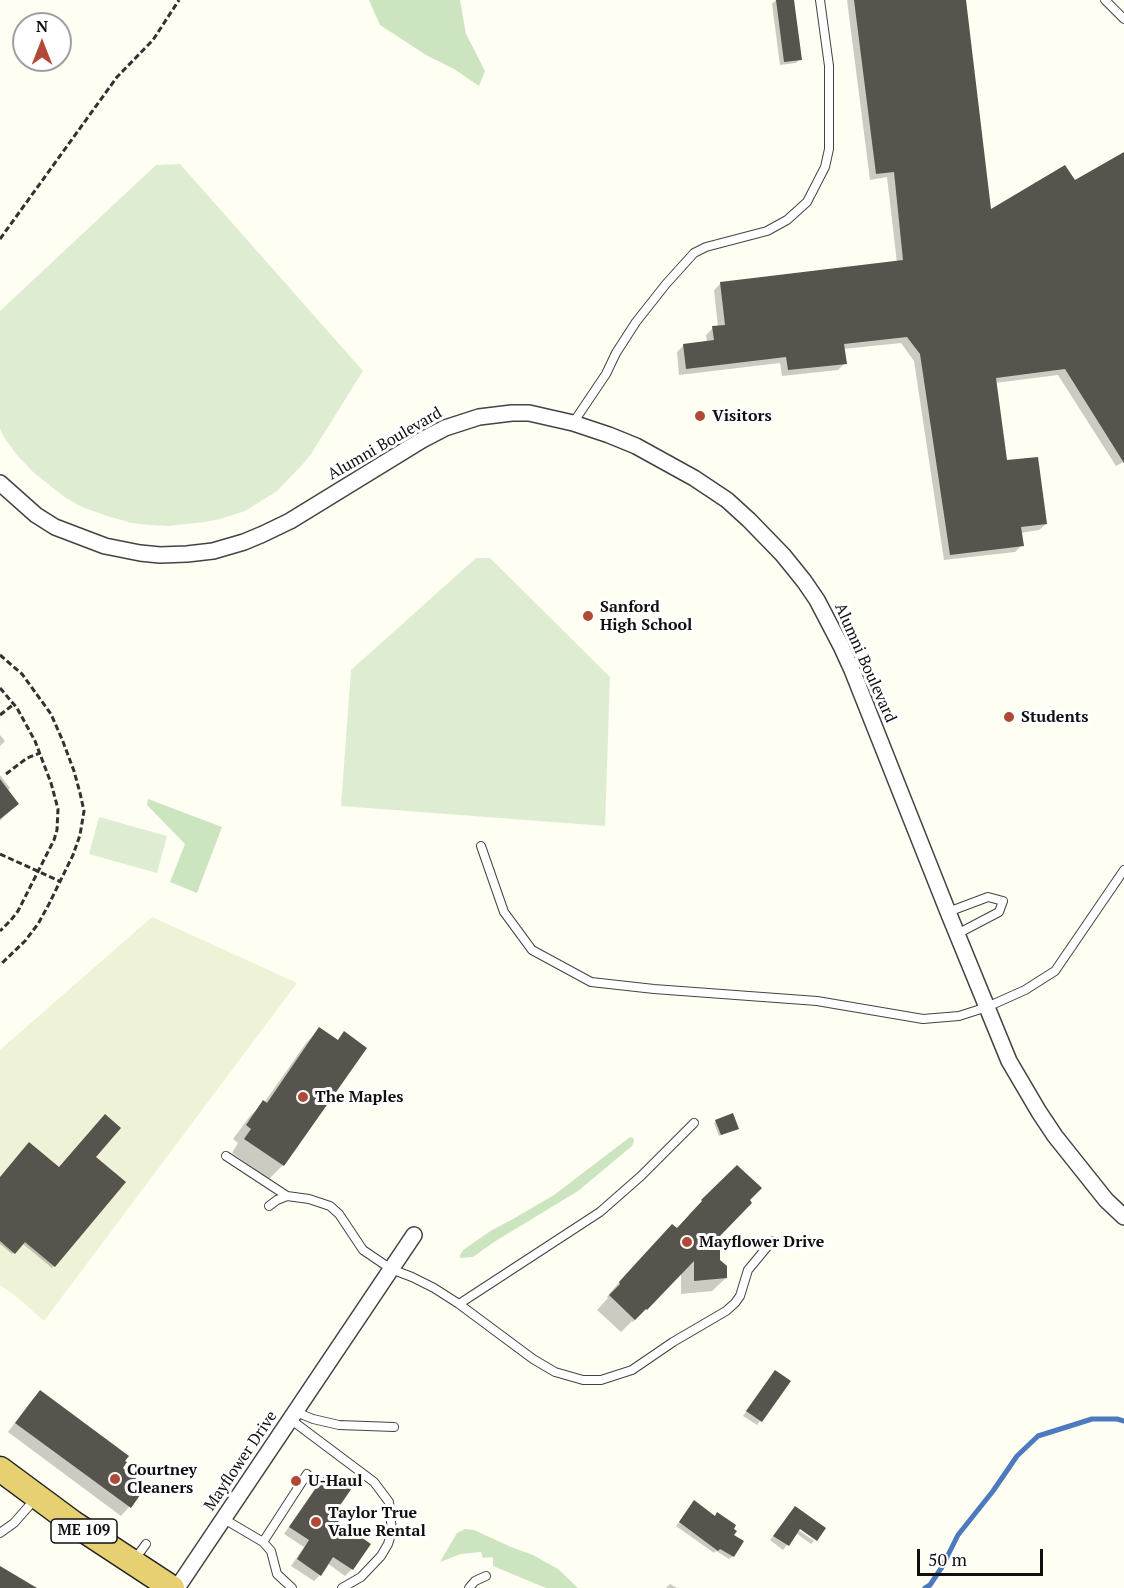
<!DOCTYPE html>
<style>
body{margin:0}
#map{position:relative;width:1124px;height:1588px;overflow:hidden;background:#fefef3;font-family:"PT Serif",serif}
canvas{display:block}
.north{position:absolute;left:12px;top:12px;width:60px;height:60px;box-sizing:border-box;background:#fff;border:2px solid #9f9f9f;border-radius:50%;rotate:0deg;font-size:16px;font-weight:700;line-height:24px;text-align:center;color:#101010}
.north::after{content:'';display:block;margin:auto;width:21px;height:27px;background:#b14937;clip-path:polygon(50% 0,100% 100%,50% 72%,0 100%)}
.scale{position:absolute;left:917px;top:1549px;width:126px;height:27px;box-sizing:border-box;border:3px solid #101010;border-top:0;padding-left:8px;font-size:18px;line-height:21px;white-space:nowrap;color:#101010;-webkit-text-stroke:4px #fff;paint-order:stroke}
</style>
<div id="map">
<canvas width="1124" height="1588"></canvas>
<div class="north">N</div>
<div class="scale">50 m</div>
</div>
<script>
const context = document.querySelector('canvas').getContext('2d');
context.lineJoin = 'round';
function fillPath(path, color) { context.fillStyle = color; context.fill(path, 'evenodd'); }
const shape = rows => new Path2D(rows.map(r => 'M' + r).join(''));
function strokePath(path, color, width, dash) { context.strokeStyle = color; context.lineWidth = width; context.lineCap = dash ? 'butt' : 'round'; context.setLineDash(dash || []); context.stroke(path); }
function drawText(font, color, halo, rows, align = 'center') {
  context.font = font + ' "PT Serif",serif'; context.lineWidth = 6; context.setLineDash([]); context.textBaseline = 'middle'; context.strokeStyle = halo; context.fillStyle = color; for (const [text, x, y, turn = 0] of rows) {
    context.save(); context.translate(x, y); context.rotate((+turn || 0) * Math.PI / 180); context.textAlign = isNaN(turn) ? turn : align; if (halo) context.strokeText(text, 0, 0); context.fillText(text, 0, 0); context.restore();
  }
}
const farmland = shape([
 [152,917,297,983,44,1321,17,1297,0,1285,0,1050]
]);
const green = shape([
 [369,0,460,0,466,34,485,71,479,86,454,69,426,55,380,25],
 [148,799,222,827,197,893,170,882,185,844,147,805],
 [630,1137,633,1138,634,1141,632,1146,578,1191,494,1242,473,1257,460,1258,460,1255,463,1250,492,1230,513,1219,554,1195],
 [465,1529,474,1530,511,1547,533,1555,558,1569,578,1588,546,1588,493,1566,493,1557,483,1558,481,1552,461,1554,440,1562,457,1533]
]);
const pitch = shape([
 [180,164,363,371,311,454,302,465,277,491,245,511,220,519,205,522,168,526,149,525,132,523,107,516,82,507,66,498,34,473,16,454,4,437,0,429,0,311,156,165],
 [476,558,490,558,610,677,605,826,341,806,351,670],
 [99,817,167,836,157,873,89,854]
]);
const shadow = shape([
 [776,0,792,0,800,59,796,63,780,65,772,4],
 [847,0,964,0,990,211,1075,182,1124,153,1124,464,1123,462,1116,466,1058,375,995,383,1006,461,1046,524,1039,530,1021,533,1022,545,1015,552,944,560,914,361,901,343,843,349,845,363,838,370,782,376,780,363,679,375,677,352,684,345,707,342,706,335,713,328,718,327,714,290,720,284,897,263,887,177,870,180],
 [0,735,5,741,0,746],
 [0,775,10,788,7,791,17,804,0,821],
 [319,1029,337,1041,344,1033,365,1049,283,1165,269,1179,232,1153,238,1143,233,1139,250,1116,264,1103,306,1043],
 [716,1121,735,1130,719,1136,714,1123],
 [94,1157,124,1182,52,1268,22,1243,12,1254,0,1244,0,1178,59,1169],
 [737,1167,718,1236,719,1261,726,1278,712,1291,681,1294,681,1272,633,1322,632,1321,621,1332,597,1310,608,1298,607,1297,625,1275,659,1239,676,1230,690,1216,688,1215],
 [771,1376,789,1381,757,1425,743,1416],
 [40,1392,133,1481,143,1489,129,1507,121,1516,8,1432,32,1400],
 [327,1474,330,1518,352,1569,345,1576,327,1563,320,1575,314,1581,291,1566,304,1547,284,1534,321,1480],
 [691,1506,732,1535,733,1556,729,1559,716,1551,714,1553,676,1526],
 [795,1508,795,1524,793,1526,814,1541,811,1544,796,1533,783,1550,770,1540],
 [670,1584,677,1588,666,1588]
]);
const stream = shape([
 [925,1588,930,1585,942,1567,958,1535,993,1491,1017,1456,1038,1436,1092,1419,1117,1419,1124,1421]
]);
const building = shape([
 [776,0,794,0,802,60,784,62],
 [854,0,966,0,991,209,1065,165,1075,180,1124,152,1124,463,1065,369,996,378,1007,460,1038,457,1047,524,1021,527,1024,546,950,555,920,354,907,337,844,344,847,364,788,370,786,357,686,369,683,344,714,340,712,326,725,325,720,282,903,260,894,172,876,174],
 [0,779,19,804,0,819],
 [319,1027,338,1040,344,1031,367,1048,284,1166,244,1139,251,1129,246,1125,263,1100,267,1103],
 [733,1113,739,1129,721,1135,715,1120],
 [105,1114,121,1128,96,1157,126,1182,55,1267,25,1242,15,1254,0,1241,0,1177,29,1142,59,1167],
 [737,1165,762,1188,750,1200,752,1203,720,1236,720,1260,727,1266,727,1278,694,1281,694,1261,647,1310,646,1309,635,1320,609,1295,620,1284,619,1282,639,1260,672,1224,677,1228,702,1201,701,1200],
 [775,1370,791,1381,762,1422,746,1411],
 [40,1390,129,1456,125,1461,127,1462,123,1468,136,1478,135,1480,145,1488,131,1508,15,1423],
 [327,1472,352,1488,332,1517,371,1544,353,1570,333,1557,321,1576,297,1559,309,1540,289,1527],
 [694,1500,715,1516,717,1512,736,1525,734,1529,737,1531,734,1535,744,1541,734,1557,720,1549,718,1551,679,1522],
 [795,1506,826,1528,817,1541,800,1529,789,1546,773,1536],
 [0,1566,37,1588,0,1588]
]);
const path = shape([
 [0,239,117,77,153,40,179,0],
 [0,655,22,674,51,714,62,739,74,771,80,793,84,811,80,835,73,855,49,904,38,924,25,941,0,965],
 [0,688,17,708,35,741,51,783,58,809,57,830,54,840,18,911,11,920,0,931],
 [0,715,14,704],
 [6,774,27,758,40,753],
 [0,854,59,881]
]);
const service = shape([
 [1105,0,1124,19],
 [573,423,606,374,616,353,636,322,666,284,694,253,706,247,767,231,787,220,807,202,825,167,829,149,829,66,820,0],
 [481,846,504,912,532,950,591,982,654,989,817,1001,923,1019,959,1016,987,1007,1025,990,1055,971,1124,870],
 [948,912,988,897,1003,901,999,912,957,934],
 [226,1156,287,1196,309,1199,330,1206,339,1214,363,1250,391,1269,412,1277,434,1288,459,1304,533,1359,555,1372,583,1380,601,1380,632,1370,673,1342,726,1311,735,1303,740,1296,748,1270,772,1241],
 [269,1206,277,1200,287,1196],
 [459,1304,600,1212,641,1176,694,1123],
 [296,1412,313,1419,339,1425,394,1427],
 [290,1419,374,1482,389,1502,392,1531,388,1544,381,1556,361,1577,342,1588],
 [224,1519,263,1542,271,1551,277,1574,292,1588],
 [0,1533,14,1523,36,1498],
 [263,1542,307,1474],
 [135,1559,146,1544],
 [469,1588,475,1581,486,1576]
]);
const minor = shape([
 [0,483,36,515,55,527,105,546,140,553,160,555,187,554,213,551,244,542,263,534,290,521,422,440,445,428,479,417,512,413,529,413,573,423,609,435,636,446,694,478,727,500,749,520,783,555,804,581,817,600,841,646,852,670,948,912,1009,1061,1039,1112,1055,1136,1106,1200,1124,1217],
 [177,1588,414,1235]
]);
const trunk = shape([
 [0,1469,73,1523,172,1588]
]);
const markers = [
 [700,416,6,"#b14937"],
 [588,616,6,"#b14937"],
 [1009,717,6,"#b14937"],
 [303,1097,6,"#b14937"],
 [687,1242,6,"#b14937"],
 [115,1479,6,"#b14937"],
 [296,1481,6,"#b14937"],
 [316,1522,6,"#b14937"]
];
const shields = [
 [84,1531,66]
];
const shieldNames = [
 ["ME 109",84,1531]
];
const poiNames = [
 ["Visitors",712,416],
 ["Sanford",600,607],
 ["High School",600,625],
 ["Students",1021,717],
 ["The Maples",315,1097],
 ["Mayflower Drive",699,1242],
 ["Courtney",127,1470],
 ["Cleaners",127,1488],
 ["U-Haul",308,1481],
 ["Taylor True",328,1513],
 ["Value Rental",328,1531]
];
const streetNames = [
 ["Alumni Boulevard",385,444,-30],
 ["Alumni Boulevard",865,663,66],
 ["Mayflower Drive",241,1461,-56]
];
fillPath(farmland, '#eef2d6');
fillPath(green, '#cce5c0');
fillPath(pitch, '#deedd1');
fillPath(shadow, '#0003');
strokePath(stream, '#4d7abf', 5);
fillPath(building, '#57534d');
strokePath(service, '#434343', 10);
strokePath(minor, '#434343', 18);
strokePath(trunk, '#212121', 27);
strokePath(path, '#323232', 3, [6, 3]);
strokePath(service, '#fff', 8);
strokePath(minor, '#fff', 15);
strokePath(trunk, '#e6d072', 24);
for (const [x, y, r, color] of markers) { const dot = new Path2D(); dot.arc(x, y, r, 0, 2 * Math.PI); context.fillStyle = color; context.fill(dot); strokePath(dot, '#fff', 2); }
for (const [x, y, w] of shields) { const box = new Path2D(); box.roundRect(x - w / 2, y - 12, w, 24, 4.5); context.fillStyle = '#fff'; context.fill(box); strokePath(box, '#101010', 1.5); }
drawText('bold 15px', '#101010', null, shieldNames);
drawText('bold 16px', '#101010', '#fff', poiNames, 'left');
drawText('16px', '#101010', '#fff', streetNames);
</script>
